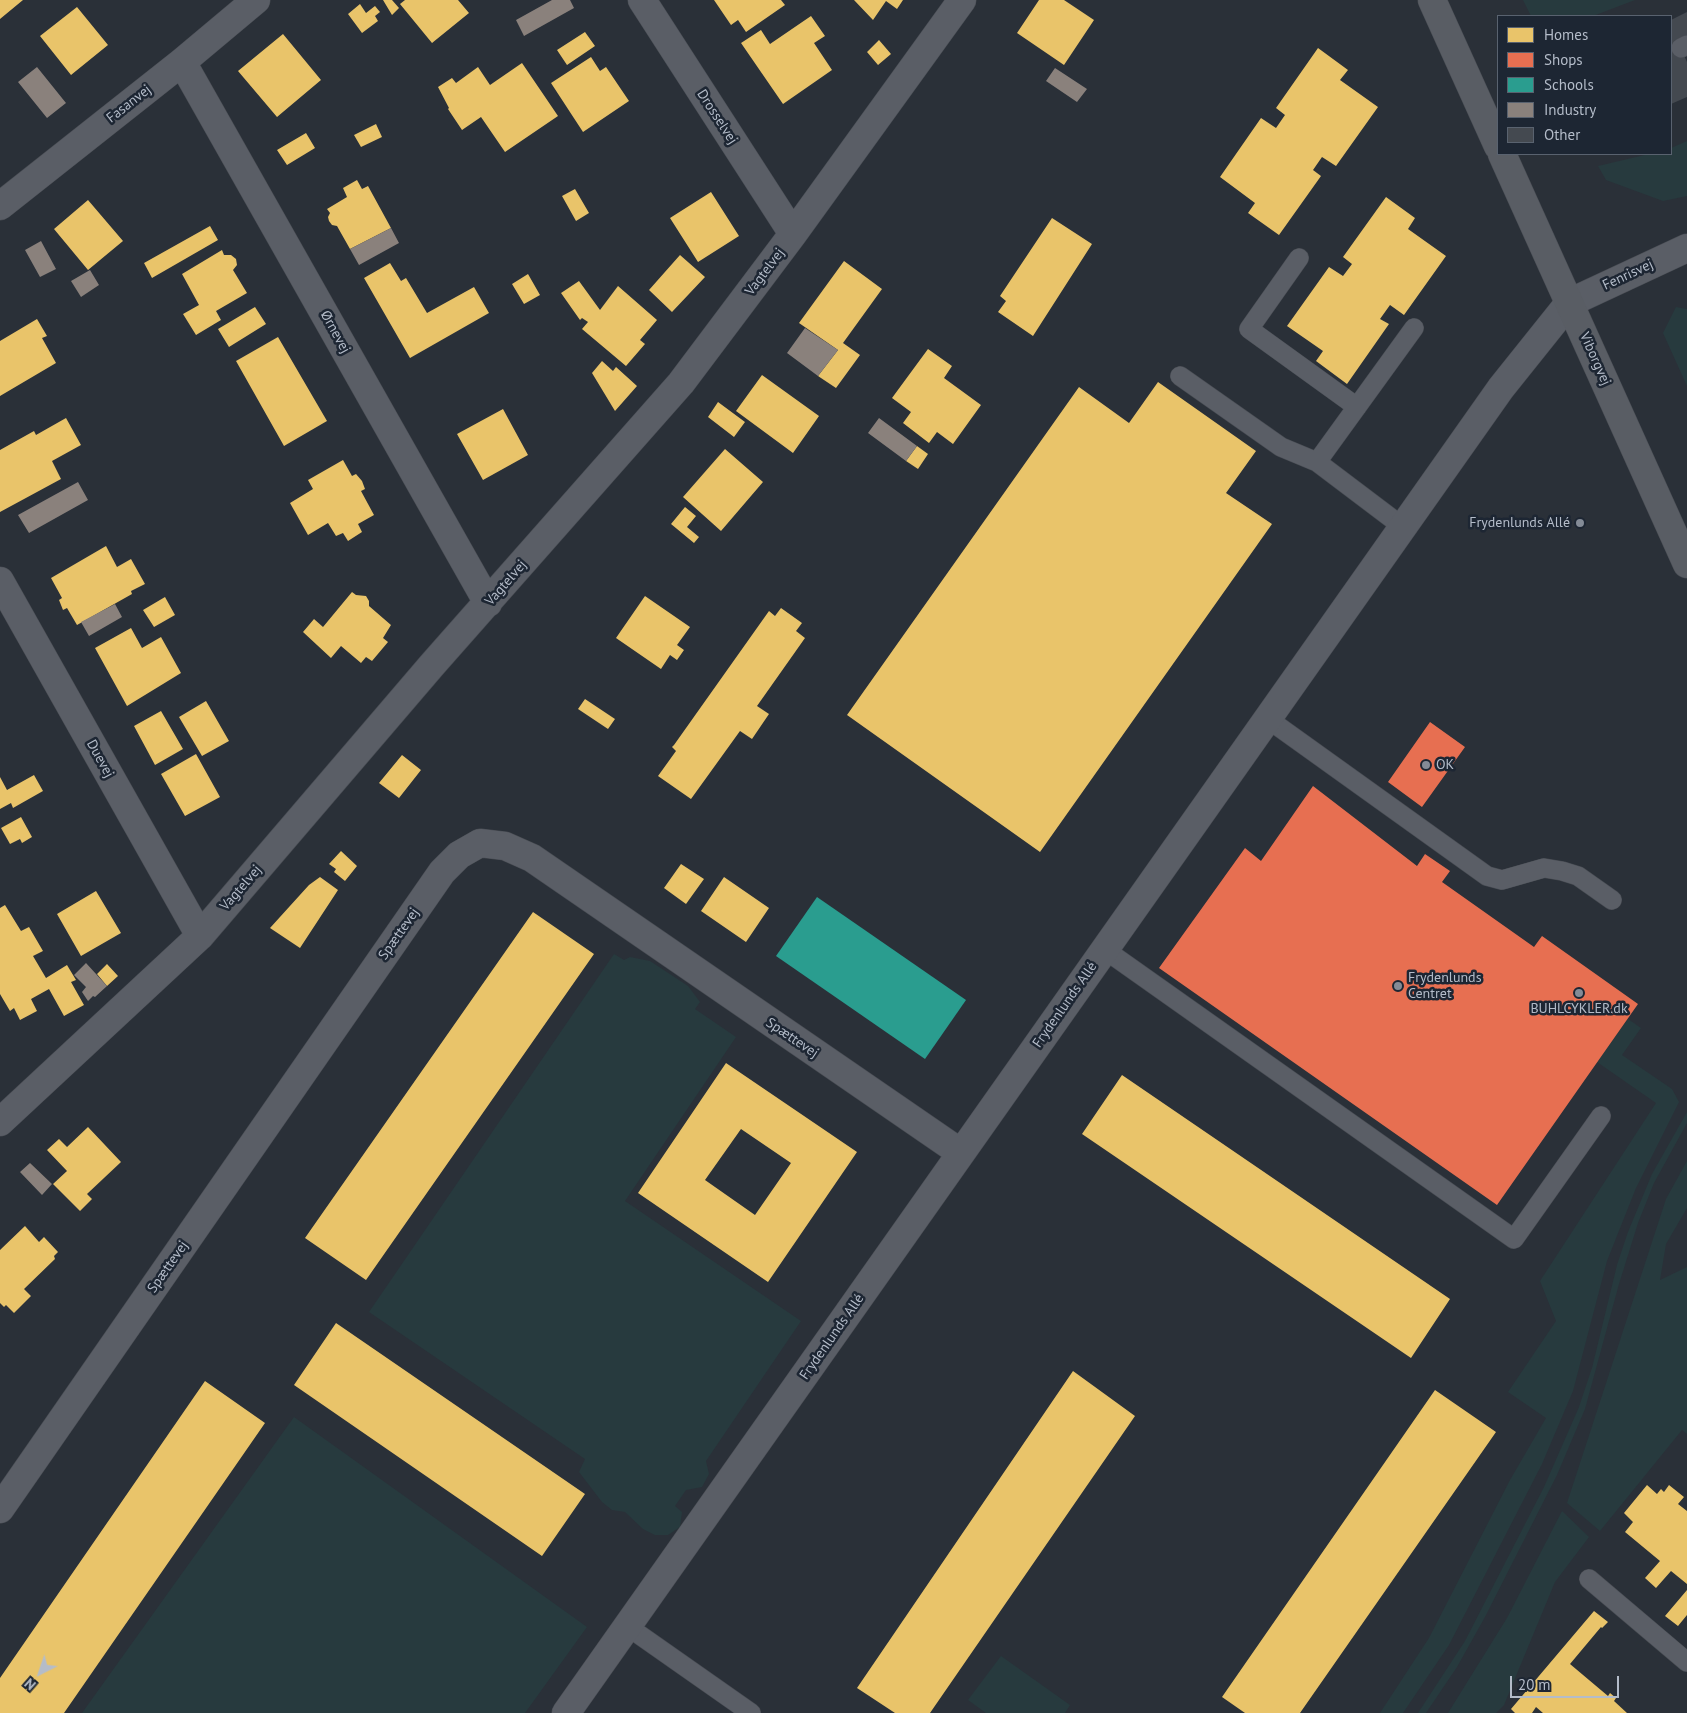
<!DOCTYPE html>
<meta charset="utf-8">
<style>
body{margin:0}
#map{position:relative;width:1687px;height:1713px;overflow:hidden;background:#2a3038;font-family:"PT Sans",sans-serif}
canvas{display:block}
.legend{position:absolute;left:1497px;top:15px;width:175px;height:140px;box-sizing:border-box;background:#1d2633;border:1px solid #59626f;margin:0;padding:6px 9px;list-style:none;font-size:15px;color:#b4bcc9}
.legend li{display:flex;align-items:center;gap:10px;height:25px}
.legend b{width:25px;border:1px solid #59626f}
.north{position:absolute;left:15px;top:1648px;width:50px;height:50px;-webkit-text-stroke:4px #1d2633;paint-order:stroke;rotate:221deg;font-size:14px;font-weight:700;line-height:20px;text-align:center;color:#b4bcc9}
.north::after{content:'';display:block;margin:auto;width:18px;height:22px;background:#b4bcc9;clip-path:polygon(50% 0,100% 100%,50% 72%,0 100%)}
.scale{position:absolute;left:1510px;top:1676px;width:109px;height:22px;box-sizing:border-box;border:2px solid #b4bcc9;border-top:0;padding-left:6px;font-size:15px;line-height:18px;white-space:nowrap;color:#b4bcc9;-webkit-text-stroke:4px #1d2633;paint-order:stroke}
</style>
<div id="map">
<canvas width="1687" height="1713"></canvas>
<ul class="legend">
<li><b style="height:14px;background:#e9c46a"></b>Homes</li>
<li><b style="height:14px;background:#e76f51"></b>Shops</li>
<li><b style="height:14px;background:#2a9d8f"></b>Schools</li>
<li><b style="height:14px;background:#8a817c"></b>Industry</li>
<li><b style="height:14px;background:#444950"></b>Other</li>
</ul>
<div class="north">N</div>
<div class="scale">20 m</div>
</div>
<script>
const context = document.querySelector('canvas').getContext('2d');
context.lineJoin = 'round';
function fillPath(path, color) { context.fillStyle = color; context.fill(path, 'evenodd'); }
const shape = rows => new Path2D(rows.map(r => 'M' + r).join(''));
function strokePath(path, color, width, dash) { context.strokeStyle = color; context.lineWidth = width; context.lineCap = dash ? 'butt' : 'round'; context.setLineDash(dash || []); context.stroke(path); }
function drawText(font, color, halo, rows, align = 'center') {
  context.font = font + ' "PT Sans",sans-serif'; context.lineWidth = 5; context.setLineDash([]); context.textBaseline = 'middle'; context.strokeStyle = halo; context.fillStyle = color; for (const [text, x, y, turn = 0] of rows) {
    context.save(); context.translate(x, y); context.rotate((+turn || 0) * Math.PI / 180); context.textAlign = isNaN(turn) ? turn : align; if (halo) context.strokeText(text, 0, 0); context.fillText(text, 0, 0); context.restore();
  }
}
const green = shape([
 [1523,0,1635,0,1593,16,1531,16],
 [1687,141,1687,196,1663,201,1606,180,1598,166,1649,154,1671,154,1671,148],
 [1676,307,1687,309,1687,386,1663,333],
 [614,954,624,960,630,957,650,961,688,986,700,1002,695,1009,736,1037,625,1201,801,1321,706,1461,709,1474,702,1487,686,1490,675,1506,682,1512,680,1527,668,1535,655,1535,643,1529,625,1512,612,1510,602,1502,579,1472,585,1459,369,1312],
 [1628,1019,1641,1028,1622,1055,1672,1089,1679,1102,1636,1188,1607,1261,1573,1391,1542,1464,1449,1645,1403,1713,1380,1713,1429,1638,1510,1480,1546,1418,1508,1392,1556,1321,1540,1281,1656,1103,1597,1062],
 [1687,1112,1687,1123,1654,1183,1638,1223,1619,1284,1585,1409,1557,1475,1485,1617,1457,1667,1426,1713,1418,1713,1465,1641,1544,1487,1579,1407,1592,1368,1617,1265,1628,1232,1652,1174],
 [1687,1161,1687,1208,1666,1244,1660,1280,1687,1267,1687,1434,1682,1430,1600,1531,1567,1503,1666,1199],
 [294,1417,587,1627,525,1713,82,1713],
 [1562,1511,1589,1537,1555,1582,1504,1705,1496,1713,1448,1713,1507,1618],
 [1001,1656,1070,1705,1065,1713,986,1713,968,1700]
]);
const homes = shape([
 [0,0,23,0,0,19],
 [383,0,392,0,399,8,392,15],
 [405,0,458,0,469,13,432,43,400,4],
 [714,0,781,0,785,5,746,32,738,20,731,25],
 [854,0,903,0,897,9,886,1,873,20],
 [1039,0,1064,0,1094,20,1064,65,1017,33],
 [360,4,366,13,375,6,380,12,375,16,378,21,362,33,348,14],
 [77,7,108,45,71,75,40,36],
 [811,16,825,36,814,43,832,70,783,104,741,43,761,30,770,44],
 [585,32,595,46,567,65,557,50],
 [283,34,321,80,277,117,238,71],
 [879,40,891,54,878,65,867,52],
 [1318,48,1348,70,1340,80,1378,107,1336,166,1322,157,1313,170,1321,176,1279,235,1248,213,1255,203,1220,177,1261,118,1276,128,1285,115,1276,108],
 [591,57,600,71,606,67,629,101,583,132,551,83],
 [522,63,558,116,505,152,481,117,462,130,448,109,449,108,438,87,452,78,456,83,478,67,490,85],
 [376,124,382,137,361,147,354,135],
 [306,133,315,148,287,165,277,150],
 [357,180,362,189,368,186,391,228,350,249,337,226,332,225,329,221,328,217,330,213,327,209,347,197,343,188],
 [575,189,589,213,576,221,562,196],
 [711,192,739,236,698,262,670,218],
 [1386,197,1415,218,1408,229,1446,256,1404,315,1390,305,1380,319,1389,324,1347,384,1316,361,1323,351,1287,326,1329,267,1343,276,1352,264,1343,257],
 [88,200,123,241,88,270,54,229],
 [1052,218,1092,244,1033,336,998,312,1006,301,1000,296],
 [210,226,218,240,152,278,144,263],
 [222,250,224,255,231,255,236,259,237,265,233,270,247,293,216,311,221,320,196,335,183,314,199,305,182,274],
 [680,255,705,277,672,312,649,290],
 [844,261,882,289,843,343,860,355,836,388,818,376,838,350,799,323],
 [390,263,401,281,406,278,427,313,474,287,489,313,410,358,364,278],
 [528,274,540,295,524,304,512,284],
 [579,281,600,310,618,286,657,320,640,340,645,344,626,366,582,329,588,322,582,318,580,320,561,293],
 [255,307,266,324,229,347,218,329],
 [37,319,47,336,42,338,56,363,0,396,0,341],
 [278,337,327,421,284,446,236,361],
 [928,349,952,366,944,378,981,405,953,444,937,432,929,443,903,423,911,412,892,398],
 [602,361,613,371,616,367,637,386,615,411,592,373],
 [762,375,819,416,793,453,736,411],
 [1158,382,1256,451,1226,493,1272,524,1040,852,847,715,1079,387,1129,423],
 [718,402,745,422,734,437,708,417],
 [503,409,528,455,483,480,457,434],
 [66,418,81,445,52,461,61,479,0,512,0,450,34,431,36,435],
 [917,446,928,454,918,469,906,461],
 [725,449,763,482,721,531,683,497],
 [343,460,352,476,356,474,362,481,365,489,361,491,374,515,358,524,362,532,348,541,343,533,336,536,328,523,308,535,290,503,313,489,308,480],
 [685,507,696,516,687,527,699,537,694,543,671,524],
 [106,546,117,567,131,559,145,584,131,591,132,594,77,625,67,608,63,610,59,600,62,598,51,578],
 [352,592,356,595,366,596,369,601,369,606,391,625,383,638,388,642,372,661,366,657,361,663,341,646,331,658,303,632,314,619,323,627],
 [645,596,690,627,677,645,684,650,677,660,670,655,661,669,616,638],
 [165,597,175,615,154,627,143,610],
 [781,608,802,623,796,631,805,638,757,706,769,714,752,739,740,731,691,799,658,776,676,751,672,747,674,745,769,611,775,616],
 [131,628,142,648,161,637,181,673,127,706,95,648],
 [585,699,615,719,608,729,578,709],
 [206,701,229,741,202,756,179,717],
 [161,711,183,749,155,765,134,726],
 [196,754,220,797,185,816,161,774],
 [402,755,421,770,399,798,379,783],
 [34,775,43,791,13,808,11,803,0,809,0,777,7,790],
 [21,817,32,837,22,843,20,839,10,844,1,828],
 [341,851,357,866,345,881,334,872,336,869,329,864],
 [681,864,704,879,686,904,664,888],
 [320,877,338,890,300,948,270,928,309,885],
 [724,877,769,908,746,942,701,911],
 [96,891,121,933,81,956,57,914],
 [5,905,21,931,29,927,43,951,33,956,46,978,67,965,76,980,71,982,84,1005,64,1016,49,989,31,999,37,1011,20,1020,14,1008,10,1011,0,994,0,908],
 [533,912,594,954,366,1280,305,1238],
 [107,964,118,976,107,986,97,974],
 [726,1063,857,1152,768,1282,638,1193],
 [741,1129,791,1163,755,1215,705,1180],
 [1122,1075,1450,1299,1411,1358,1082,1134],
 [88,1127,121,1162,87,1194,92,1199,80,1211,53,1184,67,1171,47,1150,59,1139,67,1147],
 [25,1226,39,1242,44,1237,58,1252,54,1256,55,1259,24,1289,31,1296,14,1313,6,1305,4,1307,0,1303,0,1250],
 [336,1323,585,1494,542,1556,294,1385],
 [1073,1371,1135,1416,930,1713,895,1713,857,1688],
 [205,1381,265,1423,64,1713,0,1713,0,1678],
 [1435,1390,1496,1432,1300,1713,1245,1713,1222,1697],
 [1647,1485,1657,1494,1661,1489,1664,1492,1669,1485,1684,1497,1678,1504,1687,1511,1687,1584,1671,1571,1656,1588,1645,1578,1660,1561,1625,1532,1633,1522,1624,1513],
 [1687,1590,1687,1615,1678,1626,1665,1616],
 [1594,1611,1608,1622,1602,1628,1601,1627,1570,1664,1608,1696,1610,1693,1616,1698,1614,1701,1627,1713,1543,1713,1536,1707,1532,1713,1515,1713,1511,1709]
]);
const shops = shape([
 [1430,722,1465,747,1422,807,1388,782],
 [1313,786,1417,866,1425,854,1450,871,1442,882,1534,947,1542,936,1638,1004,1497,1205,1159,968,1245,848,1261,861]
]);
const schools = shape([
 [817,897,966,1000,925,1059,776,956]
]);
const industry = shape([
 [552,0,570,0,574,8,524,36,516,20],
 [37,67,66,103,47,118,18,82],
 [1055,68,1087,89,1077,102,1046,81],
 [391,228,399,243,359,265,350,249],
 [41,241,56,269,40,277,25,250],
 [90,270,99,285,81,297,71,281],
 [805,328,838,350,818,376,787,353],
 [879,418,917,446,906,461,868,433],
 [78,482,88,500,29,533,18,515],
 [115,604,122,617,89,636,81,622],
 [86,963,107,986,95,997,93,996,88,1001,82,992,86,987,74,975],
 [30,1163,52,1184,42,1195,20,1172]
]);
const building = shape([
 [1687,12,1687,35,1677,40,1687,62,1687,97,1671,104,1671,20]
]);
const lane = shape([
 [1681,48,1687,45],
 [1299,258,1249,329,1357,407],
 [1180,376,1281,447,1317,462],
 [1403,527,1317,462,1414,328],
 [1268,719,1487,876,1502,880,1544,868,1562,871,1578,876,1612,900],
 [1104,949,1514,1239,1601,1116],
 [1589,1579,1687,1662],
 [627,1626,751,1713]
]);
const street = shape([
 [642,0,793,234],
 [182,62,488,603],
 [0,206,182,62,256,0],
 [0,581,200,936],
 [0,1122,200,936,432,665,681,383,793,234,962,0],
 [0,1509,442,872,459,855,480,843,505,846,532,858,961,1153],
 [566,1713,1501,388,1569,303,1687,248]
]);
const secondary = shape([
 [1432,0,1498,146],
 [1502,154,1687,564]
]);
const markers = [
 [1580,523,5,"#848b96"],
 [1426,765,5,"#848b96"],
 [1398,986,5,"#848b96"],
 [1579,993,5,"#848b96"]
];
const streetNames = [
 ["Fasanvej",129,104,-38],
 ["Drosselvej",717,117,57],
 ["Vagtelvej",765,272,-53],
 ["Fenrisvej",1628,275,-25],
 ["Ørnevej",335,332,61],
 ["Viborgvej",1595,359,66],
 ["Vagtelvej",506,583,-49],
 ["Duevej",100,759,61],
 ["Vagtelvej",241,888,-49],
 ["Spættevej",399,934,-55],
 ["Frydenlunds Allé",1065,1005,-55],
 ["Spættevej",792,1038,34],
 ["Spættevej",168,1267,-55],
 ["Frydenlunds Allé",832,1337,-55]
];
const poiNames = [
 ["Frydenlunds Allé",1570,523,"right"],
 ["OK",1436,765],
 ["Frydenlunds",1408,978],
 ["Centret",1408,994],
 ["BUHLCYKLER.dk",1579,1009,"center"]
];
fillPath(green, '#273a3e');
fillPath(homes, '#e9c46a');
fillPath(shops, '#e76f51');
fillPath(schools, '#2a9d8f');
fillPath(industry, '#8a817c');
fillPath(building, '#444950');
strokePath(lane, '#484c53', 20);
strokePath(street, '#484c53', 29);
strokePath(secondary, '#484c53', 29);
strokePath(lane, '#5a5e66', 19);
strokePath(street, '#5a5e66', 28);
strokePath(secondary, '#595d64', 28);
for (const [x, y, r, color] of markers) { const dot = new Path2D(); dot.arc(x, y, r, 0, 2 * Math.PI); context.fillStyle = color; context.fill(dot); strokePath(dot, '#1d2633', 2); }
drawText('14px', '#b4bcc9', '#1d2633', streetNames);
drawText('14px', '#b4bcc9', '#1d2633', poiNames, 'left');
</script>
